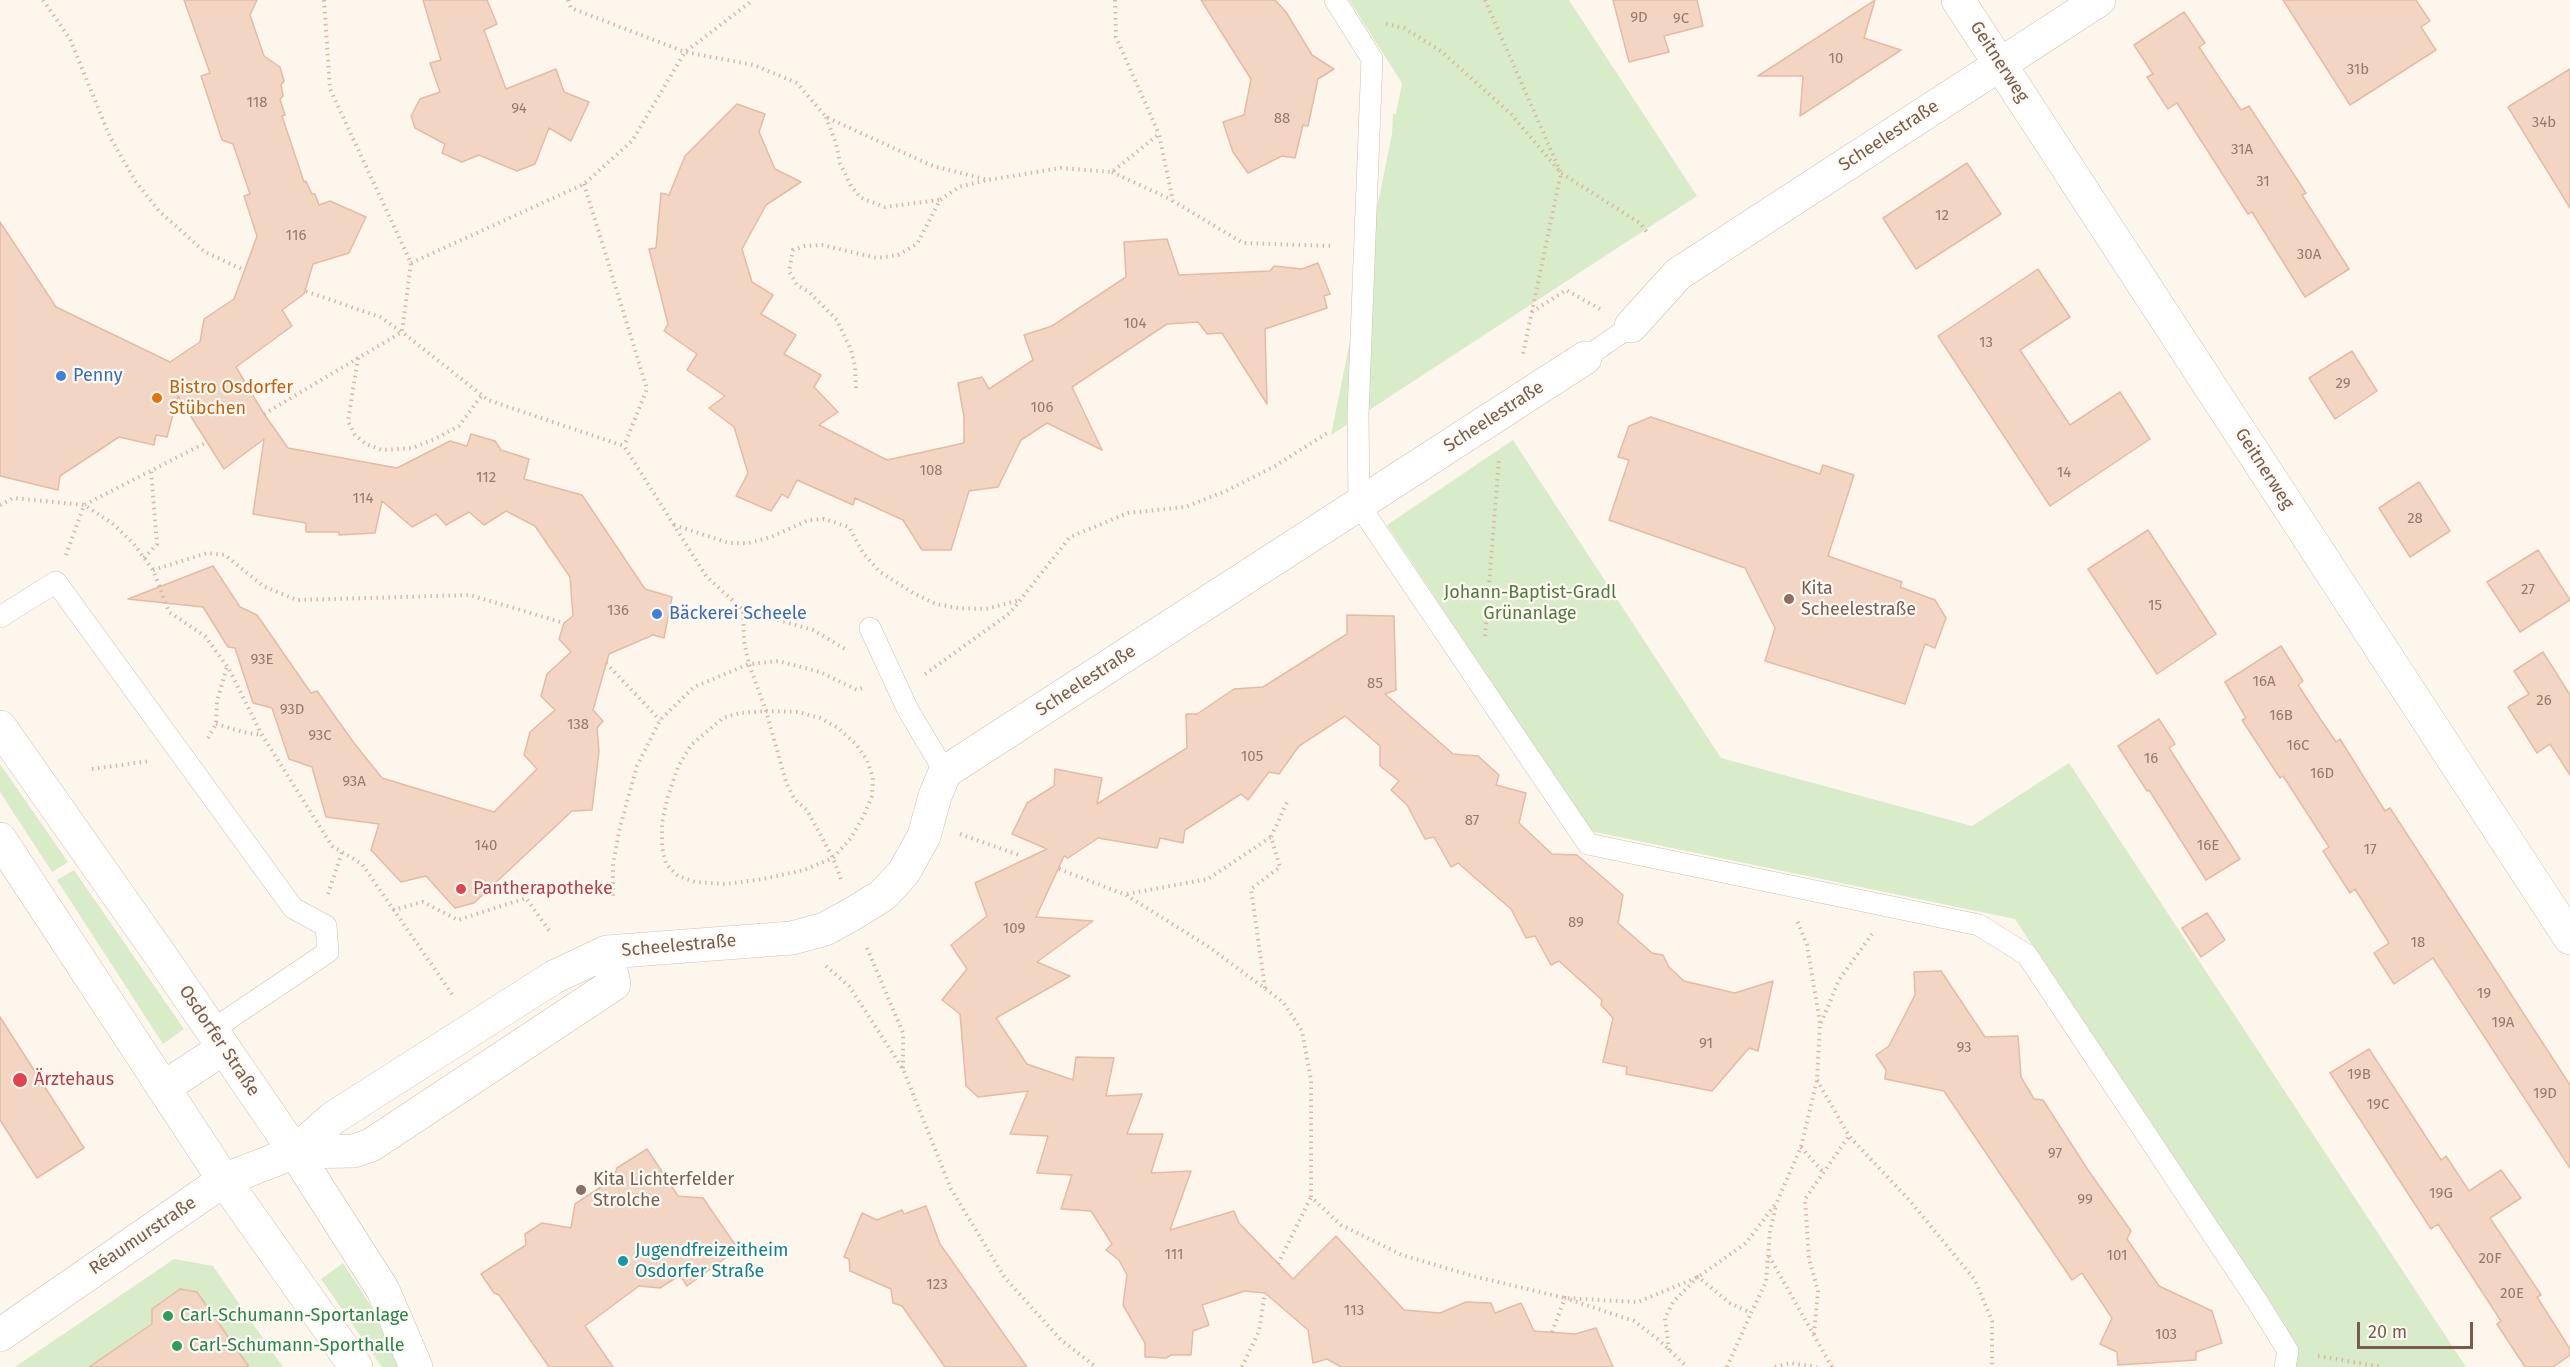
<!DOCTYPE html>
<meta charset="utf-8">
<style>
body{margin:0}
#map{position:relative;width:2570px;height:1367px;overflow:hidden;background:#fdf6ec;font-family:"Fira Sans",sans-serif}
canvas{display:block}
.scale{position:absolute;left:2357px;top:1322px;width:116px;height:27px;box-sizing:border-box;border:3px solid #7a5c4d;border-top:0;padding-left:8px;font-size:18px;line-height:21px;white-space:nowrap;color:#7a5c4d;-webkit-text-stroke:4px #fffaf3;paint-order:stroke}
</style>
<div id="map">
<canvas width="2570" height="1367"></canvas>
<div class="scale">20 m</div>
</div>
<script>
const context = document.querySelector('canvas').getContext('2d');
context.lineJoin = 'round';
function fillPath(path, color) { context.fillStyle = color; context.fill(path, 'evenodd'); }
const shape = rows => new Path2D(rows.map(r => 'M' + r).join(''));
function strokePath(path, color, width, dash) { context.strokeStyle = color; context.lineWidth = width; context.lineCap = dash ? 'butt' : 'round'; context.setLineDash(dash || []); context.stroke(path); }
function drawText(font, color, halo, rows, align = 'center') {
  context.font = font + ' "Fira Sans",sans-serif'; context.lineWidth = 4.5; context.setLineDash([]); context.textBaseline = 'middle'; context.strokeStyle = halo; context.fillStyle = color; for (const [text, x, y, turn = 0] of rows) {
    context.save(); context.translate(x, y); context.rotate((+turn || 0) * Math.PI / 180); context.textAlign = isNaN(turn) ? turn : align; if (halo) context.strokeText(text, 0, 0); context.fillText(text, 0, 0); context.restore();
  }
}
const green = shape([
 [1349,0,1569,0,1697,196,1331,435,1392,134,1393,114,1396,114,1402,83],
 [1513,440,1721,758,1972,826,2069,763,2466,1367,2293,1367,2297,1350,2015,919,1590,831,1387,525],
 [0,764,68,862,52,872,0,792],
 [74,870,184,1029,163,1044,57,880],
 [174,1259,213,1266,283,1367,15,1367],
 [343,1263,371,1306,398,1367,382,1367,321,1279]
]);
const building = shape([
 [184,0,257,0,250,15,264,56,280,67,284,81,281,85,283,96,280,99,285,115,282,116,304,182,306,181,312,194,315,194,319,205,330,201,366,217,349,253,313,264,304,294,282,310,292,326,236,367,264,414,288,448,397,468,450,441,467,446,471,434,495,441,501,450,529,459,524,479,582,495,645,589,672,597,664,638,653,635,609,654,593,710,603,721,597,728,599,751,592,810,572,811,474,903,455,908,426,876,401,882,371,850,379,824,326,817,312,767,289,759,272,708,253,703,235,648,228,647,203,607,128,599,213,566,240,607,257,615,311,693,317,691,354,743,382,778,494,812,537,769,524,755,530,732,555,710,541,696,547,674,571,652,559,639,564,623,573,616,570,577,535,526,506,511,484,525,469,512,446,525,436,514,412,527,382,501,375,533,339,535,339,532,306,532,306,523,253,514,264,439,224,469,178,396,167,437,156,435,154,445,119,437,60,476,58,490,0,476,0,222,56,307,170,362,200,342,204,319,234,299,257,236,244,196,250,194,233,144,222,140,201,76,210,73,184,0],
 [423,0,487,0,497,24,484,30,506,89,556,69,564,92,589,102,571,141,549,128,535,164,517,171,479,155,462,162,442,153,445,144,415,128,411,116,420,99,440,92,430,63,441,60,423,0],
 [1201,0,1275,0,1286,12,1312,55,1334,69,1318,79,1308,126,1303,125,1295,158,1282,156,1248,173,1233,152,1223,122,1244,115,1251,79,1201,0],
 [1613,0,1697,0,1703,26,1664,36,1669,52,1629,62,1613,0],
 [1875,0,1864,38,1901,50,1800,116,1803,76,1758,76,1875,0],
 [2283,0,2416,0,2430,21,2421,27,2436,50,2350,105,2283,0],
 [2184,12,2205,43,2199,47,2241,110,2249,106,2306,193,2302,195,2349,269,2305,297,2252,212,2248,214,2177,103,2168,109,2147,77,2153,74,2134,45,2184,12],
 [2570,69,2570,208,2508,107,2570,69],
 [737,104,765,114,759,132,775,169,801,182,766,205,742,249,752,282,773,295,761,314,796,335,784,354,821,375,814,387,838,412,819,425,887,460,964,443,964,417,958,383,982,377,989,389,1033,360,1024,335,1052,326,1126,277,1124,242,1167,239,1179,275,1270,271,1274,266,1302,269,1318,263,1330,294,1324,296,1327,308,1265,329,1267,404,1222,333,1207,334,1198,322,1167,324,1072,387,1102,450,1047,423,1021,440,998,487,969,491,951,550,922,550,903,520,855,498,853,505,797,480,788,498,782,494,771,511,736,496,748,473,734,427,709,408,725,396,687,370,697,354,664,331,668,324,649,249,656,248,661,193,669,195,685,156,737,104],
 [1967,163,2001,214,1916,269,1883,218,1967,163],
 [2038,269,2070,317,2020,350,2070,425,2120,392,2150,439,2050,506,1938,336,2038,269],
 [2352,351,2377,391,2335,419,2309,378,2352,351],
 [1651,417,1820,474,1823,465,1854,475,1828,556,1902,582,1900,587,1935,600,1946,618,1935,648,1925,644,1905,704,1765,661,1775,628,1745,568,1609,520,1629,460,1618,457,1629,426,1651,417],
 [2419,482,2450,531,2410,557,2379,508,2419,482],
 [2148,530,2216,634,2157,674,2088,569,2148,530],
 [2538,550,2570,600,2520,632,2487,582,2538,550],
 [1347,615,1394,616,1396,690,1385,694,1453,754,1478,756,1499,775,1496,785,1526,793,1519,823,1552,854,1577,855,1623,895,1618,923,1652,953,1663,955,1669,967,1684,981,1735,993,1773,981,1758,1051,1749,1048,1712,1091,1626,1074,1627,1067,1603,1062,1613,1018,1601,1005,1602,1000,1559,961,1551,965,1535,936,1526,938,1511,909,1458,863,1451,867,1434,837,1425,839,1407,805,1391,790,1399,781,1380,766,1380,746,1345,716,1299,746,1279,774,1269,772,1248,800,1241,794,1185,830,1183,843,1160,838,1157,848,1098,838,1068,858,1064,856,1036,917,1093,921,1037,962,1070,976,996,1018,1027,1064,1073,1080,1076,1057,1114,1058,1106,1096,1142,1094,1127,1134,1163,1134,1151,1173,1191,1171,1170,1230,1234,1211,1239,1223,1293,1279,1336,1236,1404,1310,1440,1313,1466,1302,1491,1303,1495,1313,1521,1303,1534,1331,1575,1334,1596,1328,1613,1367,1341,1367,1327,1359,1313,1363,1308,1330,1265,1293,1245,1291,1202,1305,1209,1325,1193,1331,1191,1355,1171,1355,1166,1358,1145,1357,1145,1343,1123,1305,1127,1275,1119,1260,1106,1250,1112,1244,1091,1211,1061,1209,1072,1175,1037,1173,1048,1136,1010,1134,1028,1091,978,1097,966,1086,960,1014,942,1000,967,969,951,945,987,916,975,883,1047,849,1012,834,1027,803,1054,786,1055,769,1102,778,1097,804,1187,748,1186,714,1197,714,1234,689,1263,687,1347,634,1347,615],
 [2281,646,2303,681,2298,685,2317,714,2336,742,2340,739,2385,811,2390,808,2570,1085,2570,1168,2433,958,2394,984,2374,953,2389,943,2355,889,2350,893,2323,851,2329,847,2283,776,2280,778,2242,720,2246,718,2225,682,2281,646],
 [2543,652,2570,695,2570,775,2550,744,2537,753,2508,707,2529,694,2514,671,2543,652],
 [2159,719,2175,744,2169,748,2240,859,2206,880,2149,790,2147,791,2118,746,2159,719],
 [2207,913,2225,940,2201,957,2182,928,2207,913],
 [1941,971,1985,1037,2018,1036,2021,1077,2034,1099,2043,1100,2088,1170,2131,1231,2127,1239,2159,1286,2212,1311,2222,1343,2196,1352,2196,1360,2118,1365,2117,1352,2100,1344,2112,1318,2082,1273,2072,1280,1944,1091,1885,1079,1886,1070,1876,1055,1889,1046,1915,995,1914,972,1941,971],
 [0,1017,84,1148,37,1178,0,1120,0,1017],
 [2369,1049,2441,1160,2446,1156,2469,1191,2501,1170,2521,1198,2490,1218,2541,1295,2537,1297,2570,1349,2570,1355,2553,1367,2525,1367,2497,1324,2501,1321,2438,1224,2431,1229,2330,1073,2369,1049],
 [647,1149,678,1196,703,1198,738,1249,687,1286,680,1275,660,1288,639,1286,585,1326,613,1367,549,1367,499,1295,494,1293,481,1274,526,1245,525,1234,542,1223,571,1228,575,1204,613,1179,617,1168,647,1149],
 [926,1206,940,1244,1027,1367,945,1367,902,1306,893,1303,891,1289,850,1271,849,1259,844,1257,862,1213,877,1220,902,1210,904,1214,926,1206],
 [180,1289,197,1292,249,1367,89,1367,152,1324,152,1309,180,1289]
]);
const path = shape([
 [43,0,70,39,110,137,136,182,159,211,205,252,244,270],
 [324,0,330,89,411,263,402,332,488,400,624,446,706,576,743,610,744,641,749,664,694,687,660,720,637,766,620,827,613,864,613,898],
 [568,0,571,8,685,52,754,65,797,83,826,117,933,166,988,180,1061,168,1112,172,1159,134,1173,201,1243,243,1334,246],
 [1115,0,1116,37,1159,134],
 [1485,0,1561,173,1523,354],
 [1386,24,1404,28,1441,51,1511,114,1561,173,1640,223,1649,235],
 [826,117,836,143,840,163,851,186,861,198,885,207,939,200],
 [1112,172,1172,200],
 [584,184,647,389,624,446],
 [411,263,584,184,632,141,685,52,753,0],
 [1532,312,1566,290,1600,309],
 [358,358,348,421,355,435,366,444,382,450,412,448,435,439,459,426,482,395],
 [856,388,855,366,851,350,837,320,809,292,797,285,789,271,793,250,805,246,822,245,877,258,898,255,917,244,940,200,959,187,987,180],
 [264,414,402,332,380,317,305,291],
 [0,505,13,498,84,505,112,523,134,544,153,570,169,612,205,636,229,669,262,735,332,846,362,864,454,997],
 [674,525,729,543,749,543,771,537,809,520,824,519,849,527,863,553,880,572,915,594,936,604,958,608,986,609,1020,600],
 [66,555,84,505,207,442],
 [144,558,157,544,151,470],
 [153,570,207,553,225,555,263,586,297,600,470,595,564,623],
 [743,610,813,630,845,649],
 [1485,636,1499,458],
 [606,663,660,720],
 [925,674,1010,613,1070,537,1128,513,1185,507,1226,491,1275,466,1329,432],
 [766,711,798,712,820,718,838,728,856,744,867,760,873,778,872,796,864,815,851,838,833,858,804,870,763,879,726,884,695,882,678,876,666,864,662,847,662,823,668,796,678,767,691,745,723,718,740,713,766,711],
 [216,724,243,732,262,735],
 [208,738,216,724,217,702,227,666],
 [92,769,150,761],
 [960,834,1019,855],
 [1059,869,1126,895,1209,947,1283,1002,1302,1031,1311,1080,1311,1197,1341,1225,1402,1255,1473,1276,1565,1298,1638,1302,1698,1277,1746,1243,1777,1202,1801,1147,1817,1080,1820,1023,1807,945,1796,918],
 [841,879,833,858,807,810,795,800,786,782,766,711,749,664,778,661,820,672,857,690,865,687],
 [328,894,342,852],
 [1127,894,1208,879,1271,837],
 [393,910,423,902,458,920,526,898,550,932],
 [867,948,903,1033,903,1069],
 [826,966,849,986,903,1069,951,1189,1005,1278,1061,1340,1096,1367],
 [1265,988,1251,889,1280,867,1271,837,1288,800],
 [1821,1023,1839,980,1872,934],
 [1817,1080,1849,1136,1910,1201,1975,1280,1992,1321,1992,1367],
 [1801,1147,1822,1171],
 [1769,1256,1832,1367],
 [1278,1264,1311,1197],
 [1552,1332,1565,1298,1634,1321,1659,1340,1687,1367],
 [1814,1334,1818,1291,1809,1259,1805,1199,1849,1136],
 [1669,1350,1665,1318,1673,1302,1698,1277,1730,1303,1751,1313,1766,1282,1770,1231,1776,1206],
 [2318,1356,2383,1367],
 [1242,1367,1259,1331,1265,1293],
 [1727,1367,1751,1313],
 [1775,1367,1790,1363,1817,1367]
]);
const service = shape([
 [1335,0,1372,59,1358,414,1359,505,1588,844,1979,925,2027,955,2257,1301,2288,1351,2285,1367],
 [1585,358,1631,326],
 [0,617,56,582,293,908,326,926,328,952,212,1030],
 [870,628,908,710,945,772]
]);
const minor = shape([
 [1958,0,2570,938],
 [1631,326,1678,274,2099,0],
 [295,1152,354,1151,371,1145,614,984,607,952],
 [0,1335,224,1180,295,1152,333,1118,554,977,607,952,792,938,825,929,854,913,883,895,904,872,924,836,935,796,945,772,1585,358]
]);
const tertiary = shape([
 [0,727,161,956,295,1152,383,1290,416,1367],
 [0,839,224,1180,356,1367],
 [163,1088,224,1048]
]);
const markers = [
 [61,376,6,"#3f7fe0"],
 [157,398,6,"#e8710a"],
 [1789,599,6,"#8d6e63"],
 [657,614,6,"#3f7fe0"],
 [461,889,6,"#e0444e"],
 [20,1080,8,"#e0444e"],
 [581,1190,6,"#8d6e63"],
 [623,1261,6,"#0f9aa8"],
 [168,1316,6,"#2e9e5b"],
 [177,1346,6,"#2e9e5b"]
];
const numberNames = [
 ["9D",1639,18],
 ["9C",1681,19],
 ["10",1836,59],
 ["31b",2358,70],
 ["118",257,103],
 ["94",519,109],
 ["88",1282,119],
 ["34b",2544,123],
 ["31A",2242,150],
 ["31",2263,182],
 ["12",1942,216],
 ["116",296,236],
 ["30A",2309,255],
 ["104",1135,324],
 ["13",1986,343],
 ["29",2343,384],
 ["106",1042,408],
 ["108",931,471],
 ["14",2064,473],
 ["112",486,478],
 ["114",363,499],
 ["28",2415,519],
 ["27",2528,590],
 ["15",2155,606],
 ["136",618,611],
 ["93E",262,660],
 ["16A",2264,682],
 ["85",1375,684],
 ["26",2544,701],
 ["93D",292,710],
 ["16B",2281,716],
 ["138",578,725],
 ["93C",320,736],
 ["16C",2298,746],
 ["105",1252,757],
 ["16",2151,759],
 ["16D",2322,774],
 ["93A",354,782],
 ["87",1472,821],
 ["140",486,846],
 ["16E",2208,846],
 ["17",2370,850],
 ["89",1576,923],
 ["109",1014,929],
 ["18",2418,943],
 ["19",2484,994],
 ["19A",2503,1023],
 ["91",1706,1044],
 ["93",1964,1048],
 ["19B",2359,1075],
 ["19D",2545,1094],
 ["19C",2378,1105],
 ["97",2055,1154],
 ["19G",2441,1194],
 ["99",2085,1200],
 ["111",1174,1255],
 ["101",2117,1256],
 ["20F",2490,1259],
 ["123",937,1285],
 ["20E",2512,1294],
 ["113",1354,1311],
 ["103",2166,1335]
];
const streetNames = [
 ["Geitnerweg",1999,62,57],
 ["Scheelestraße",1889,136,-33],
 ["Scheelestraße",1494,417,-33],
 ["Geitnerweg",2264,469,57],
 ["Scheelestraße",1086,681,-33],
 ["Scheelestraße",679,946,-5],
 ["Osdorfer Straße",219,1041,56],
 ["Réaumurstraße",143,1236,-34]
];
const shopNames = [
 ["Penny",73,376],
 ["Bäckerei Scheele",669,614]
];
const foodNames = [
 ["Bistro Osdorfer",169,388],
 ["Stübchen",169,409]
];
const educationNames = [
 ["Kita",1801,589],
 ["Scheelestraße",1801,610],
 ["Kita Lichterfelder",593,1180],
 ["Strolche",593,1201]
];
const parkNames = [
 ["Johann-Baptist-Gradl",1530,593],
 ["Grünanlage",1530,614]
];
const healthNames = [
 ["Pantherapotheke",473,889],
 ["Ärztehaus",34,1080]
];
const cultureNames = [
 ["Jugendfreizeitheim",635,1251],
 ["Osdorfer Straße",635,1272]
];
const leisureNames = [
 ["Carl-Schumann-Sportanlage",180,1316],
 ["Carl-Schumann-Sporthalle",189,1346]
];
fillPath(green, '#d8ecc9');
fillPath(building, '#f3d5c3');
strokePath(building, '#e6bba3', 1.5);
strokePath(service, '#d1beb0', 22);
strokePath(minor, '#d1beb0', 34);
strokePath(tertiary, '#d1beb0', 34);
strokePath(path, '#d9b8a5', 4, [1.5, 4.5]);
strokePath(service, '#fff', 21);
strokePath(minor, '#fff', 33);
strokePath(tertiary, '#fff', 33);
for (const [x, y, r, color] of markers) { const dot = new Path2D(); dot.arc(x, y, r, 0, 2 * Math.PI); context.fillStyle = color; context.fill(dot); strokePath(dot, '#fffaf3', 2); }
drawText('15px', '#987a6a', null, numberNames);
drawText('18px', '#7a5c4d', '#fffaf3', streetNames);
drawText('18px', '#366cbe', '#fffaf3', shopNames, 'left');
drawText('18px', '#c56008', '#fffaf3', foodNames, 'left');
drawText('18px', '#785e54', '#fffaf3', educationNames, 'left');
drawText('18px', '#537a41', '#fffaf3', parkNames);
drawText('18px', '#be3a42', '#fffaf3', healthNames, 'left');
drawText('18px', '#0d838f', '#fffaf3', cultureNames, 'left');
drawText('18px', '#27864d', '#fffaf3', leisureNames, 'left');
</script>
